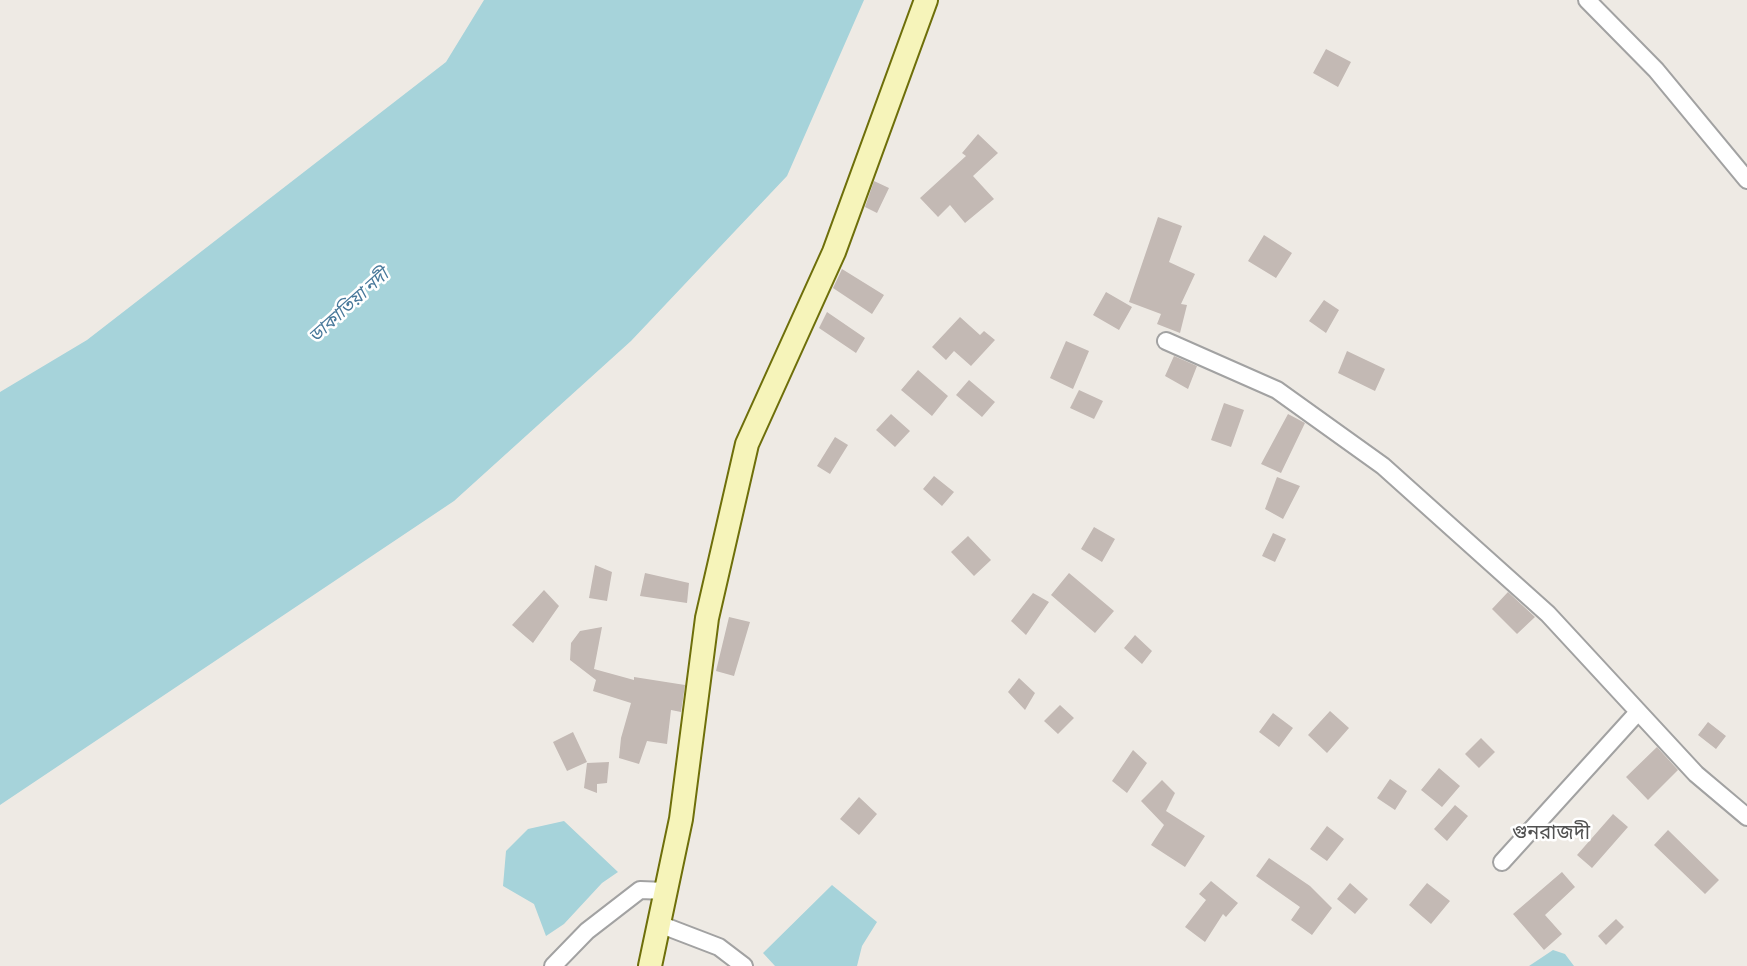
<!DOCTYPE html>
<meta charset="utf-8">
<style>
body{margin:0}
canvas{display:block;background:#eeeae4}
</style>
<canvas width="1747" height="966"></canvas>
<script>
const context = document.querySelector('canvas').getContext('2d');
context.lineJoin = 'round';
function fillPath(path, color) { context.fillStyle = color; context.fill(path, 'evenodd'); }
const shape = rows => new Path2D(rows.map(r => 'M' + r).join(''));
function strokePath(path, color, width, dash) { context.strokeStyle = color; context.lineWidth = width; context.lineCap = dash ? 'butt' : 'round'; context.setLineDash(dash || []); context.stroke(path); }
function drawText(font, color, halo, rows, align = 'center') {
  context.font = font + ' Karla,"Noto Sans Bengali",sans-serif'; context.lineWidth = 5; context.setLineDash([]); context.textBaseline = 'middle'; context.strokeStyle = halo; context.fillStyle = color; for (const [text, x, y, turn = 0] of rows) {
    context.save(); context.translate(x, y); context.rotate((+turn || 0) * Math.PI / 180); context.textAlign = isNaN(turn) ? turn : align; if (halo) context.strokeText(text, 0, 0); context.fillText(text, 0, 0); context.restore();
  }
}
const water = shape([
 [484,0,864,0,787,176,631,341,454,501,0,805,0,392,87,340,446,62],
 [564,821,618,872,602,883,564,924,546,936,534,904,503,886,506,851,528,829],
 [832,885,877,922,862,946,857,966,775,966,763,953],
 [1553,950,1565,954,1574,966,1529,966]
]);
const building = shape([
 [1326,49,1351,62,1338,87,1313,73],
 [978,134,998,153,973,176,994,199,965,223,950,205,938,217,920,198,966,156,962,153],
 [874,181,889,188,877,213,865,207],
 [1158,217,1182,226,1169,262,1195,274,1181,304,1187,305,1180,333,1157,324,1161,314,1129,302],
 [1264,235,1292,253,1276,278,1248,261],
 [842,269,884,295,872,314,833,288],
 [1106,292,1132,307,1119,330,1093,315],
 [1324,300,1339,310,1326,333,1309,321],
 [827,312,865,338,856,353,819,328],
 [960,317,980,335,984,331,995,340,971,366,954,351,946,360,932,347],
 [1066,341,1089,351,1073,389,1050,378],
 [1347,351,1385,369,1375,391,1338,373],
 [1174,356,1197,366,1188,389,1165,376],
 [918,370,948,396,932,416,901,390],
 [969,380,995,402,982,417,956,395],
 [1079,390,1103,401,1094,419,1070,408],
 [1224,403,1244,410,1231,447,1211,440],
 [891,414,910,431,895,447,876,430],
 [1288,414,1305,423,1281,473,1261,464],
 [835,437,848,445,830,474,817,466],
 [934,476,954,492,942,506,923,489],
 [1277,477,1300,486,1283,519,1265,509],
 [1094,527,1115,539,1102,562,1081,549],
 [1273,533,1286,539,1275,562,1262,556],
 [968,536,991,560,974,576,951,552],
 [595,565,612,572,607,601,589,598],
 [645,573,689,583,687,603,640,596],
 [1069,573,1114,611,1095,633,1051,595],
 [544,590,559,606,533,643,512,625],
 [1508,592,1535,617,1517,634,1492,609],
 [1033,593,1049,602,1026,635,1011,621],
 [729,617,750,622,734,676,716,671],
 [602,627,594,669,634,680,634,677,685,685,681,712,671,710,667,744,647,741,639,764,619,758,621,738,631,703,593,691,596,680,570,660,571,643,580,631],
 [1135,635,1152,651,1142,664,1124,648],
 [1019,678,1035,693,1025,710,1008,692],
 [1060,705,1074,718,1058,734,1044,721],
 [1330,711,1349,728,1327,753,1308,735],
 [1273,713,1293,728,1279,747,1259,732],
 [1708,722,1726,736,1716,749,1698,735],
 [573,732,587,762,567,771,553,742],
 [1481,738,1495,752,1479,768,1465,754],
 [1657,747,1678,770,1648,800,1626,777],
 [1133,750,1147,763,1127,793,1112,781],
 [609,762,607,783,597,784,597,793,584,788,587,763],
 [1439,768,1460,786,1442,807,1421,790],
 [1390,779,1407,791,1395,810,1377,798],
 [1162,780,1175,793,1166,811,1205,836,1185,867,1151,845,1164,825,1141,801],
 [859,797,877,814,859,835,840,819],
 [1455,805,1468,816,1447,841,1434,829],
 [1613,814,1628,827,1592,868,1577,855],
 [1327,826,1344,839,1327,861,1310,849],
 [1668,830,1719,880,1705,894,1654,845],
 [1269,858,1310,886,1332,908,1312,935,1291,920,1300,907,1256,876],
 [1562,872,1575,887,1545,915,1562,934,1544,950,1513,914],
 [1211,881,1238,903,1226,917,1223,914,1205,942,1185,927,1206,900,1199,894],
 [1350,883,1368,899,1355,914,1337,899],
 [1427,883,1450,901,1431,924,1409,905],
 [1616,919,1624,927,1606,945,1598,936]
]);
const street = shape([
 [1587,0,1656,70,1747,180],
 [1166,341,1277,390,1383,466,1548,614,1696,774,1747,817],
 [1502,862,1638,712],
 [659,924,719,947,744,966],
 [553,966,587,931,640,890,666,891]
]);
const secondary = shape([
 [650,966,681,819,707,618,747,444,834,252,926,0]
]);
const waterNames = [
 ["ডাকাতিয়া নদী",349,306,-42]
];
const quarterNames = [
 ["গুনরাজদী",1551,833]
];
fillPath(water, '#a6d3da');
fillPath(building, '#c3b9b4');
strokePath(street, '#a2a2a2', 20);
strokePath(secondary, '#6e6f0a', 26);
strokePath(street, '#fff', 16);
strokePath(secondary, '#f6f4ba', 22);
drawText('italic 18px', '#48789a', '#fff', waterNames);
drawText('20px', '#515151', '#fff', quarterNames);
</script>
